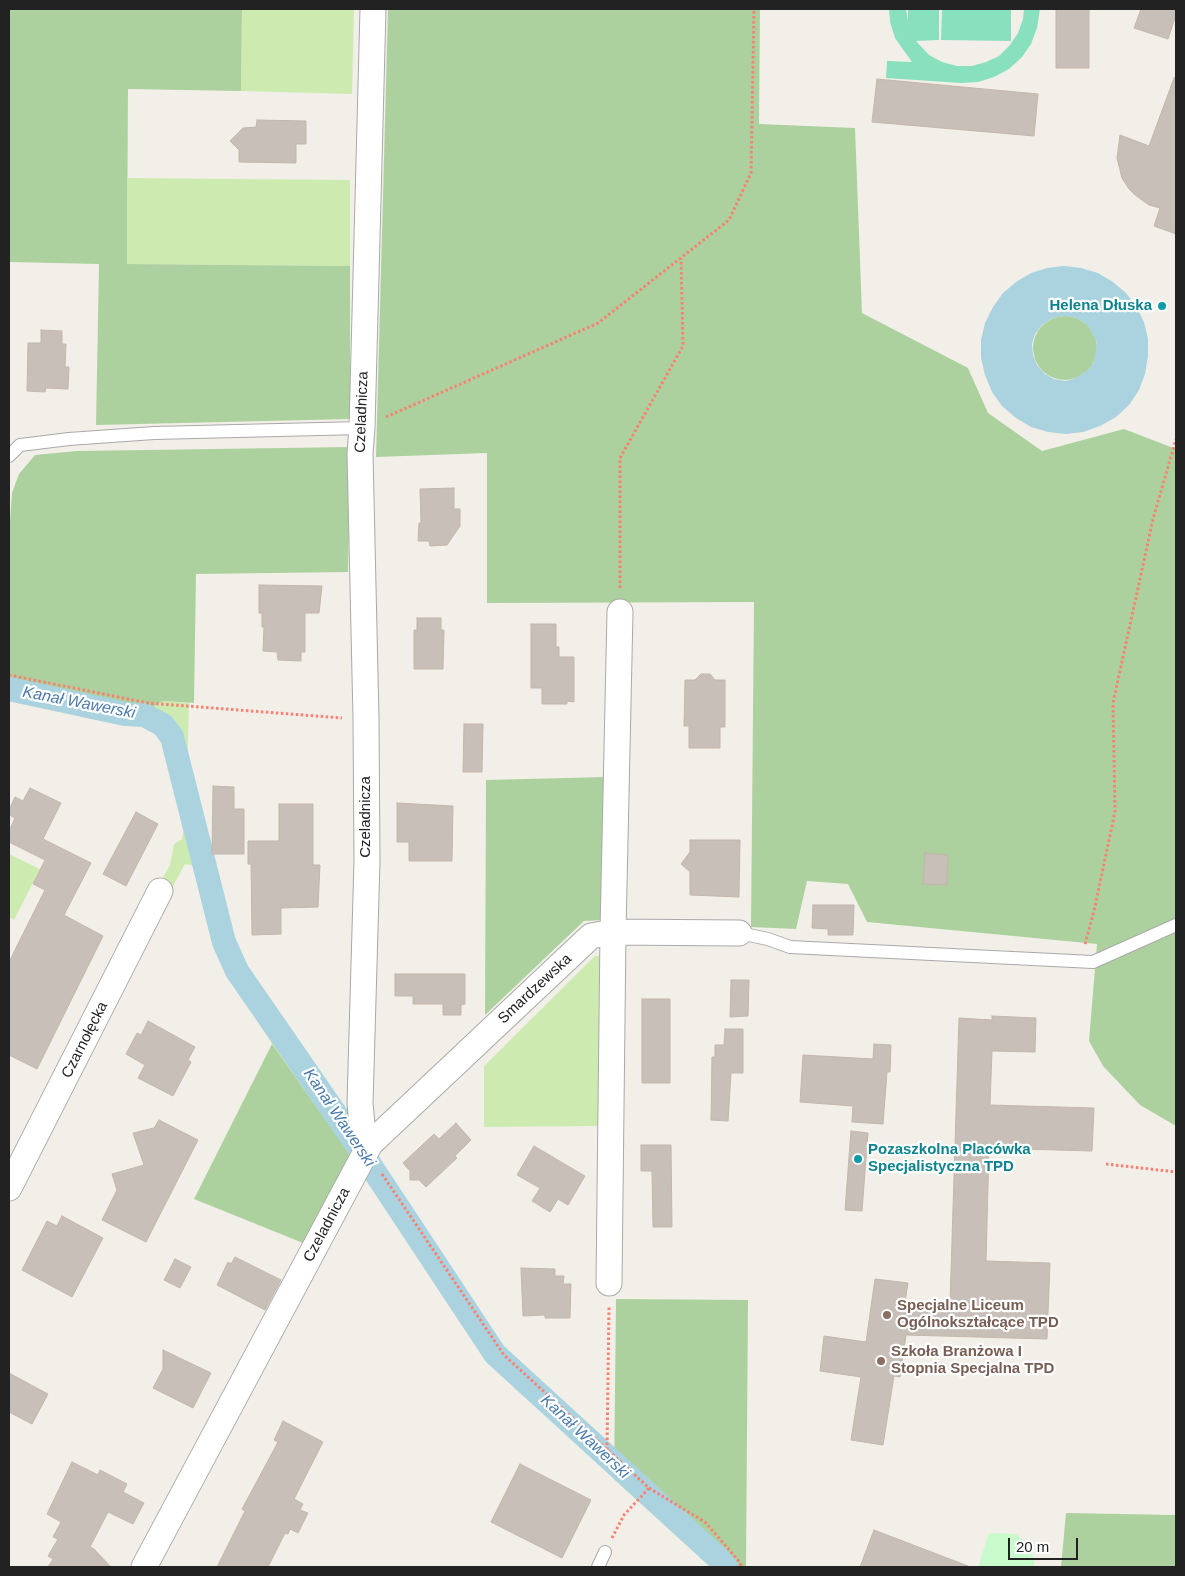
<!DOCTYPE html>
<meta charset="utf-8">
<style>
body{margin:0}
#map{position:relative;width:1185px;height:1576px;overflow:hidden;background:#f2efe9;font-family:Arial,sans-serif}
canvas{display:block}
.frame{position:absolute;inset:0;border:10px solid #222;pointer-events:none}
.scale{position:absolute;left:1008px;top:1538px;width:70px;height:22px;box-sizing:border-box;border:2px solid #222;border-top:0;padding-left:6px;font-size:15px;line-height:18px;white-space:nowrap;color:#222;-webkit-text-stroke:4px #fff;paint-order:stroke}
</style>
<div id="map">
<canvas width="1185" height="1576"></canvas>
<div class="frame"></div>
<div class="scale">20 m</div>
</div>
<script>
const context = document.querySelector('canvas').getContext('2d');
context.lineJoin = 'round';
function fillPath(path, color) { context.fillStyle = color; context.fill(path, 'evenodd'); }
const shape = rows => new Path2D(rows.map(r => 'M' + r).join(''));
function strokePath(path, color, width, dash) { context.strokeStyle = color; context.lineWidth = width; context.lineCap = dash ? 'butt' : 'round'; context.setLineDash(dash || []); context.stroke(path); }
function drawText(font, color, halo, rows, align = 'center') {
  context.font = font + ' Arial,sans-serif'; context.lineWidth = 4.5; context.setLineDash([]); context.textBaseline = 'middle'; context.strokeStyle = halo; context.fillStyle = color; for (const [text, x, y, turn = 0] of rows) {
    context.save(); context.translate(x, y); context.rotate((+turn || 0) * Math.PI / 180); context.textAlign = isNaN(turn) ? turn : align; if (halo) context.strokeText(text, 0, 0); context.fillText(text, 0, 0); context.restore();
  }
}
const grass = shape([
 [242,9,354,9,352,94,241,91],
 [128,178,350,180,350,266,127,264],
 [9,681,154,711,154,706,163,701,189,703,187,772,209,854,238,953,244,967,345,1117,343,1143,272,1044,215,944,195,866,185,864,171,890,159,884,170,865,174,844,182,839,186,819,160,734,150,726,129,720,9,698],
 [9,854,40,869,14,920,9,917],
 [595,956,604,956,602,1126,484,1127,484,1066],
 [378,1163,507,1353,602,1441,602,1466,496,1368,492,1359,484,1355,365,1176]
]);
const forest = shape([
 [9,9,242,9,241,91,128,89,127,264,350,266,350,419,96,425,99,264,9,262],
 [388,9,760,9,759,124,855,128,862,313,968,368,988,413,1042,451,1124,429,1176,449,1176,1126,1140,1105,1103,1066,1089,1041,1097,944,867,922,848,884,807,881,796,929,751,927,754,602,487,603,487,453,376,457],
 '1033 348a32 32 0 1 1 64 0a32 32 0 1 1-64 0Z',
 [350,447,348,572,196,574,194,703,163,701,154,706,154,711,9,681,9,535,12,493,19,474,35,455,77,451],
 [605,777,604,920,584,921,485,1015,486,780],
 [272,1044,352,1157,308,1245,194,1199],
 [616,1299,748,1300,746,1567,711,1567,614,1479],
 [1066,1513,1176,1515,1176,1567,1061,1567]
]);
const park = shape([
 [989,1533,1016,1534,1030,1546,1035,1567,978,1567]
]);
const pitch = shape([
 [889,9,906,9,908,21,908,9,939,9,939,40,916,41,929,55,942,62,957,66,972,66,986,62,999,56,1010,45,1018,33,1023,19,1024,9,1040,9,1037,28,1031,44,1022,57,1009,69,994,77,978,82,961,83,886,78,887,61,912,62,895,38,890,22],
 [942,9,1011,9,1011,41,941,40]
]);
const water = shape([
 [1064,266,1081,268,1098,273,1113,282,1126,293,1136,306,1144,322,1148,339,1148,356,1145,374,1139,390,1129,405,1116,417,1100,426,1083,432,1066,434,1048,432,1031,427,1016,418,1002,406,992,392,985,375,981,358,981,340,985,323,993,307,1003,293,1016,282,1031,273,1047,268],
 [1062,316,1073,317,1082,321,1089,327,1097,343,1094,362,1089,369,1074,379,1065,381,1054,379,1045,374,1037,365,1033,355,1032,344,1035,334,1042,325,1051,319]
]);
const canal = shape([
 [9,689,125,714,144,715,163,725,172,737,224,942,237,971,355,1142,495,1354,718,1558,726,1567]
]);
const building = shape([
 [1056,9,1089,9,1089,68,1056,68,1056,9],
 [1141,9,1176,9,1176,15,1168,39,1134,28,1141,9],
 [1174,78,1176,78,1176,234,1154,226,1160,208,1149,205,1135,195,1129,189,1122,178,1117,158,1120,135,1149,146,1174,78],
 [877,79,1038,94,1034,136,872,122,877,79],
 [257,120,306,121,306,144,296,144,296,163,239,162,239,150,230,141,243,128,256,127,257,120],
 [41,330,62,331,62,344,66,344,65,367,69,367,68,389,46,388,45,392,27,391,28,343,41,343,41,330],
 [454,488,454,509,460,509,460,526,447,545,430,546,429,541,418,541,419,523,421,523,420,489,454,488],
 [259,585,322,586,319,613,305,613,305,652,301,652,301,661,278,660,277,652,263,651,264,627,262,627,262,613,259,613,259,585],
 [417,618,441,618,441,630,444,630,443,669,414,669,414,630,417,630,417,618],
 [531,624,556,624,556,647,559,647,559,657,574,657,574,702,567,701,567,704,542,704,542,688,531,688,531,624],
 [701,674,710,674,715,680,725,680,725,727,720,727,720,748,689,748,689,726,684,726,685,680,695,680,701,674],
 [464,724,483,724,482,772,463,772,464,724],
 [213,786,234,787,234,809,244,809,244,854,212,854,213,786],
 [30,788,61,803,43,839,91,863,64,915,103,936,37,1069,9,1055,9,962,45,890,33,884,45,860,9,842,9,831,15,818,9,815,9,810,15,797,23,801,30,788],
 [397,803,453,806,452,861,409,861,409,842,397,842,397,803],
 [279,804,313,804,313,865,320,865,318,907,281,908,281,934,252,935,251,864,248,864,248,841,279,841,279,804],
 [136,812,158,824,126,886,103,874,136,812],
 [690,840,740,840,739,897,690,895,690,872,681,864,690,852,690,840],
 [925,853,948,855,947,885,923,884,925,853],
 [813,905,854,905,853,935,828,935,828,929,812,928,813,905],
 [395,974,465,974,465,1004,461,1005,461,1015,443,1015,443,1004,413,1004,413,996,395,996,395,974],
 [731,980,749,980,748,1016,730,1017,731,980],
 [642,999,670,999,670,1083,642,1083,642,999],
 [992,1016,1036,1018,1035,1052,992,1051,990,1105,1094,1108,1092,1151,989,1148,986,1261,1050,1263,1047,1339,906,1335,900,1377,894,1376,883,1445,851,1440,861,1377,820,1371,824,1336,866,1342,875,1279,908,1283,905,1302,950,1304,959,1018,992,1020,992,1016],
 [148,1021,195,1047,188,1060,191,1062,173,1096,138,1078,145,1065,126,1054,137,1033,141,1035,148,1021],
 [725,1029,743,1029,743,1073,731,1073,728,1121,711,1120,712,1057,715,1057,715,1045,724,1045,725,1029],
 [874,1044,891,1045,890,1072,887,1072,883,1124,852,1122,853,1106,800,1102,803,1055,873,1059,874,1044],
 [159,1120,198,1140,146,1242,102,1220,117,1190,112,1174,144,1165,133,1133,154,1128,159,1120],
 [456,1123,471,1140,455,1156,457,1158,426,1187,419,1180,410,1180,410,1171,403,1163,434,1134,439,1139,456,1123],
 [851,1131,868,1133,862,1211,845,1210,851,1131],
 [641,1145,671,1145,672,1227,653,1227,652,1171,641,1171,641,1145],
 [534,1146,585,1176,568,1205,558,1199,550,1212,532,1201,540,1188,517,1175,534,1146],
 [62,1216,103,1238,72,1297,22,1270,47,1221,57,1226,62,1216],
 [235,1257,281,1280,265,1310,217,1285,228,1262,231,1264,235,1257],
 [175,1259,191,1267,180,1288,164,1280,175,1259],
 [521,1268,555,1269,555,1276,564,1276,563,1284,571,1284,570,1318,545,1318,545,1315,523,1316,521,1268],
 [163,1350,211,1373,193,1408,153,1388,163,1369,163,1350],
 [9,1373,48,1394,32,1424,9,1412,9,1373],
 [283,1421,323,1442,294,1499,303,1504,300,1510,308,1513,298,1533,290,1529,288,1534,285,1533,268,1567,217,1567,245,1511,242,1509,278,1442,274,1440,283,1421],
 [72,1462,98,1475,100,1470,127,1484,123,1492,144,1503,133,1524,108,1512,90,1547,94,1549,111,1567,48,1567,53,1559,48,1556,58,1539,53,1537,61,1522,47,1514,72,1462],
 [520,1464,591,1500,562,1558,491,1522,520,1464],
 [874,1530,968,1566,968,1567,860,1567,874,1530]
]);
const path = shape([
 [386,417,598,323,729,220,751,173,754,9],
 [620,588,620,458,683,346,681,258],
 [9,675,148,703,342,718],
 [1085,944,1094,911,1115,812,1113,703,1153,519,1176,439],
 [1106,1164,1176,1172],
 [382,1174,504,1355,649,1488,705,1522,738,1560,742,1567],
 [607,1450,609,1307],
 [612,1538,624,1515,649,1488]
]);
const service = shape([
 [9,456,20,445,69,439,154,433,362,428],
 [739,933,768,939,790,947,1093,962,1176,925],
 [598,1567,605,1552]
]);
const minor = shape([
 [370,1144,591,936,613,932,739,933],
 [9,1188,160,891],
 [609,1283,613,932,620,612],
 [144,1567,370,1144,362,1125,360,1103,367,861,366,719,360,453,362,428,373,9]
]);
const markers = [
 [1162,306,5,"#0f9aa8"],
 [858,1159,5,"#0f9aa8"],
 [887,1315,5,"#8d6e63"],
 [881,1361,5,"#8d6e63"]
];
const cultureNames = [
 ["Helena Dłuska",1152,306],
 ["Pozaszkolna Placówka",868,1150,"left"],
 ["Specjalistyczna TPD",868,1167,"left"]
];
const streetNames = [
 ["Czeladnicza",362,412,-88],
 ["Czeladnicza",366,817,-90],
 ["Smardzewska",535,989,-43],
 ["Czarnołęcka",85,1040,-63],
 ["Czeladnicza",327,1225,-62]
];
const educationNames = [
 ["Specjalne Liceum",897,1306],
 ["Ogólnokształcące TPD",897,1323],
 ["Szkoła Branżowa I",891,1352],
 ["Stopnia Specjalna TPD",891,1369]
];
const waterNames = [
 ["Kanał Wawerski",79,703,11],
 ["Kanał Wawerski",339,1118,56],
 ["Kanał Wawerski",585,1437,43]
];
fillPath(grass, '#cdebb0');
fillPath(forest, '#add19e');
fillPath(park, '#c8facc');
fillPath(pitch, '#88e0be');
fillPath(water, '#aad3df');
strokePath(canal, '#aad3df', 24);
fillPath(building, '#c7bfb8');
strokePath(building, '#c4b6ab', 1);
strokePath(service, '#a9a9a9', 14);
strokePath(minor, '#a9a9a9', 27);
strokePath(path, '#fa8072', 3, [2.5, 2.5]);
strokePath(service, '#fff', 12);
strokePath(minor, '#fff', 25);
for (const [x, y, r, color] of markers) { const dot = new Path2D(); dot.arc(x, y, r, 0, 2 * Math.PI); context.fillStyle = color; context.fill(dot); strokePath(dot, '#fff', 2); }
drawText('bold 15px', '#0d838f', '#fff', cultureNames, 'right');
drawText('15px', '#222', '#fff', streetNames);
drawText('bold 15px', '#785e54', '#fff', educationNames, 'left');
drawText('italic 16px', '#4a7aab', '#fff', waterNames);
</script>
